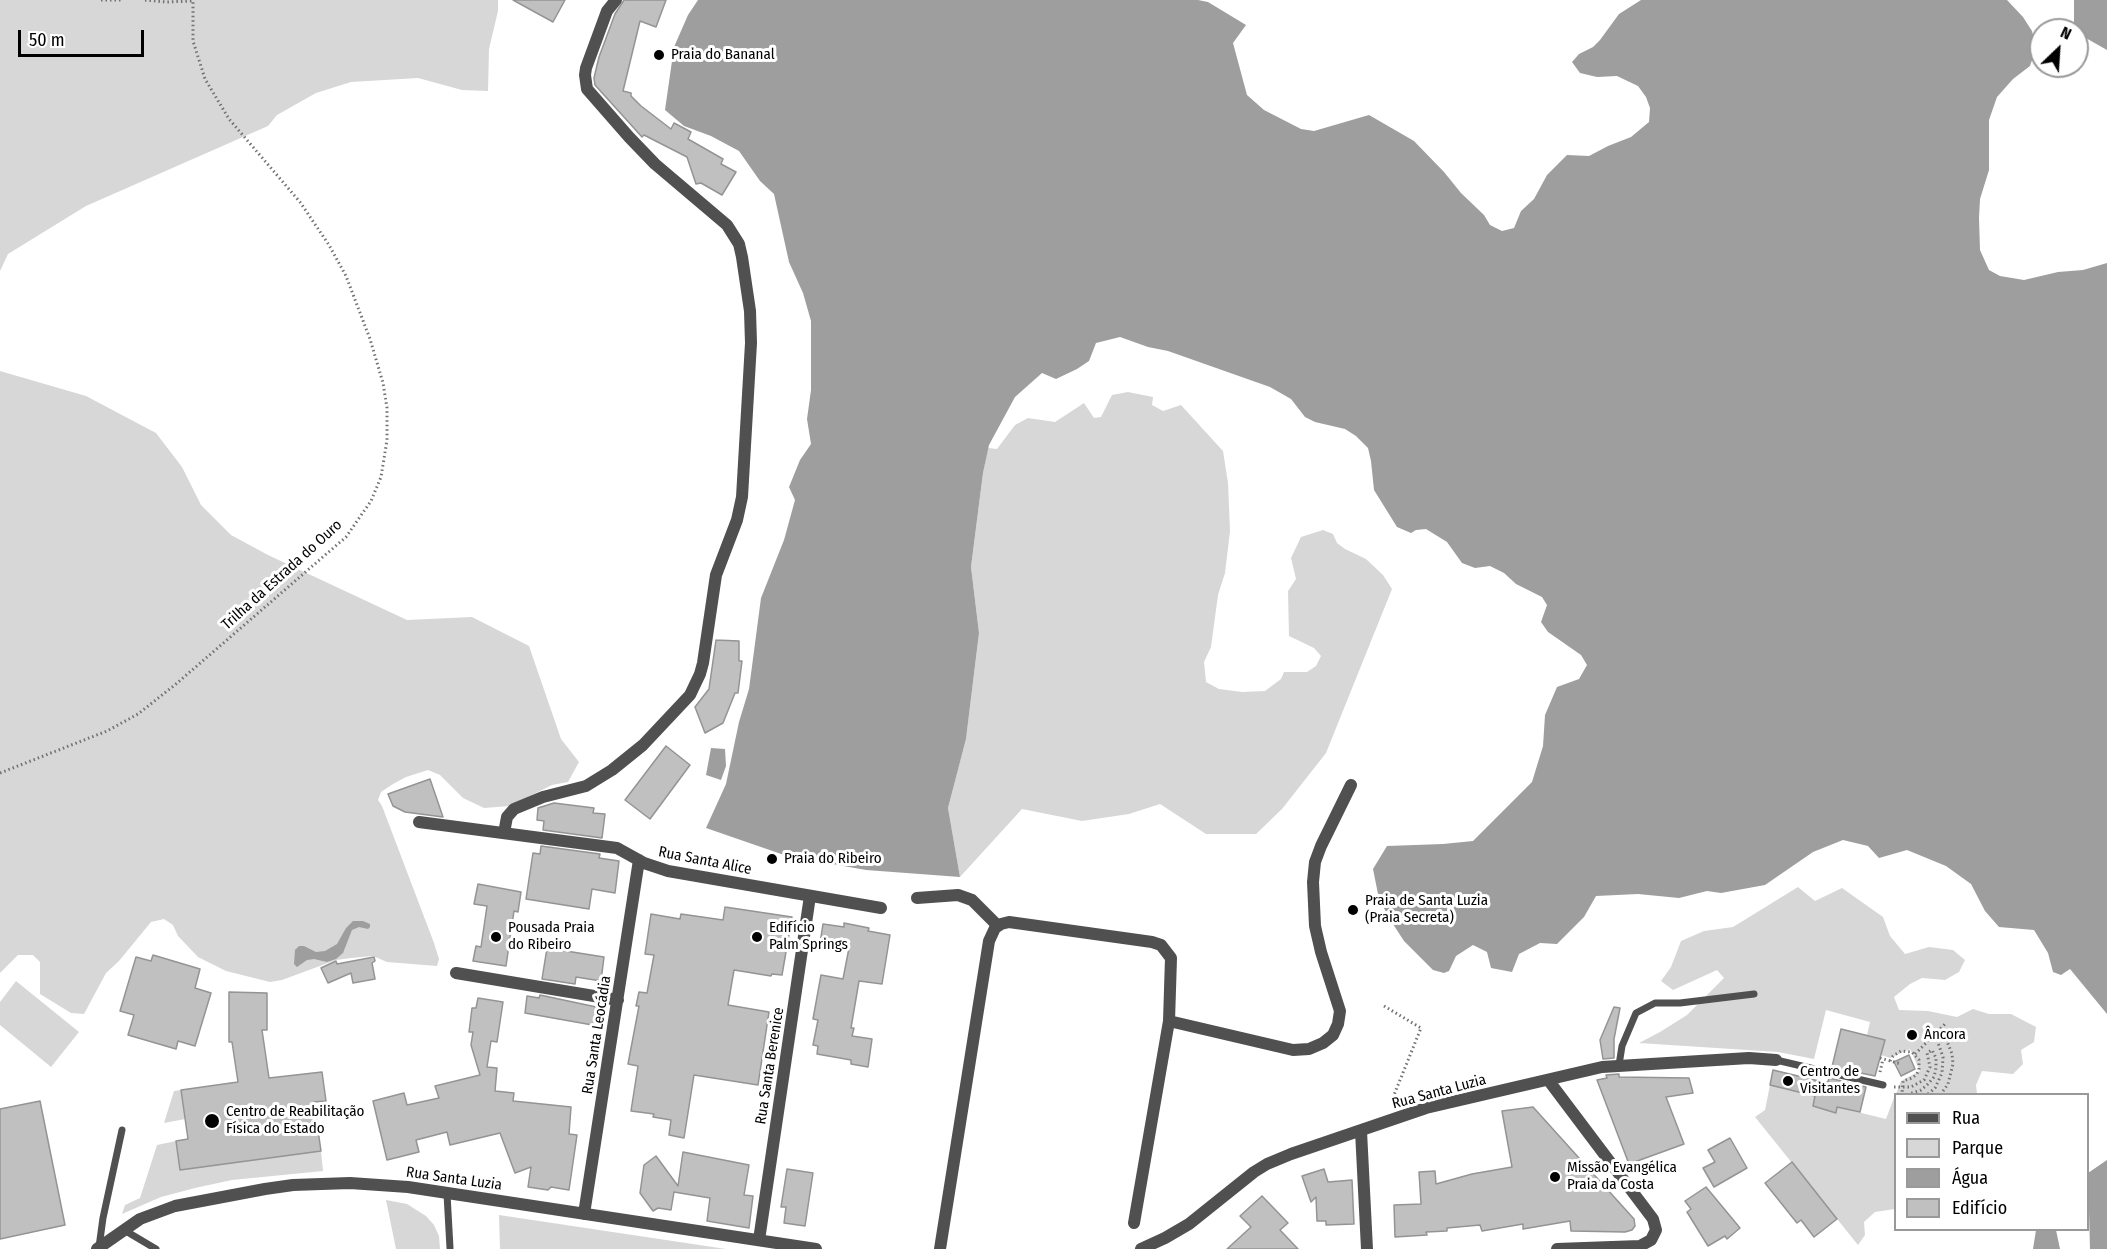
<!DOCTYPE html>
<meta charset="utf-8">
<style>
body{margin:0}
#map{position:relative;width:2107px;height:1249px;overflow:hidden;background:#fff;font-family:"Fira Sans Condensed",sans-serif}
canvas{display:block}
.legend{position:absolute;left:1894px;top:1093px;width:195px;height:138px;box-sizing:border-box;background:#fff;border:2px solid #999;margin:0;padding:8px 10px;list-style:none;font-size:18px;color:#000}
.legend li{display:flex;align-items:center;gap:12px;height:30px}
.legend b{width:30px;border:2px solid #999}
.north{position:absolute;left:2029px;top:18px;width:60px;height:60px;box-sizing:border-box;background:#fff;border:2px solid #999;border-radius:50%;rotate:25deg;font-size:16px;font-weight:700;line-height:24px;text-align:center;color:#000}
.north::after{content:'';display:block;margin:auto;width:21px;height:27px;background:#000;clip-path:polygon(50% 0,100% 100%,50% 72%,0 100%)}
.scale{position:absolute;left:18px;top:30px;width:126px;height:27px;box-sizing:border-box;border:3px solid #000;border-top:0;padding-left:8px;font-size:18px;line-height:21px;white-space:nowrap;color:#000;-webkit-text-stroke:4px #fff;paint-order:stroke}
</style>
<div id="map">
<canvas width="2107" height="1249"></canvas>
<ul class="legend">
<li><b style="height:8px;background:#505050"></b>Rua</li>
<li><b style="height:16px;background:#d7d7d7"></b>Parque</li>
<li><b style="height:16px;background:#9e9e9e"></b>Água</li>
<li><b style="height:16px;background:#c0c0c0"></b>Edifício</li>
</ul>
<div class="north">N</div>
<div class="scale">50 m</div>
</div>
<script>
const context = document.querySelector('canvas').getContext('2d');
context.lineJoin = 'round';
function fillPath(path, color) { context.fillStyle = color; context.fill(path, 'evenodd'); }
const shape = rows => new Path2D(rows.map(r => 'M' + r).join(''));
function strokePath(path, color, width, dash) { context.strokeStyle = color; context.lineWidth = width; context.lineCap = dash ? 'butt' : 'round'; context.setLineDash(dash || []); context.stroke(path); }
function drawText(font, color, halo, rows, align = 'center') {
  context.font = font + ' "Fira Sans Condensed",sans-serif'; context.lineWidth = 6; context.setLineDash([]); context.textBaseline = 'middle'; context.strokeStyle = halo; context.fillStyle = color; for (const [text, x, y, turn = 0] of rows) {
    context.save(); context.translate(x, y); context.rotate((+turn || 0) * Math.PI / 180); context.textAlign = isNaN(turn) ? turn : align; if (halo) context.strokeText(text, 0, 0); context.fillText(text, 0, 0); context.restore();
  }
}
const green = shape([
 [0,0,498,0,498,11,489,49,488,91,462,90,418,78,351,82,316,93,277,115,268,126,86,206,8,254,0,271],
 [0,371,86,396,156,433,182,467,201,505,231,535,268,555,407,620,472,617,529,646,561,739,579,762,568,782,552,785,510,806,484,808,463,798,440,775,428,770,406,777,393,784,381,792,378,800,382,806,434,943,439,959,437,966,387,962,373,956,351,958,336,960,282,980,270,982,226,971,198,957,178,936,173,925,164,919,151,922,119,961,106,973,84,1014,71,1013,40,994,40,962,33,955,18,955,0,973],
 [1128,392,1153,397,1152,405,1163,411,1181,405,1223,451,1228,483,1230,531,1225,573,1218,595,1211,647,1204,662,1206,682,1219,689,1242,692,1265,691,1281,679,1284,672,1307,672,1316,666,1321,656,1314,648,1289,636,1288,591,1296,579,1291,558,1301,537,1323,530,1333,534,1337,543,1345,549,1366,559,1383,575,1392,589,1326,753,1282,809,1256,834,1206,834,1160,804,1129,814,1082,821,1022,809,960,877,948,808,966,739,979,633,971,567,983,473,988,448,997,449,1015,425,1028,418,1055,422,1084,403,1094,418,1101,417,1112,395],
 [1798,887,1815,901,1842,888,1883,917,1890,936,1905,954,1929,947,1953,950,1965,960,1959,972,1945,980,1922,978,1910,984,1894,997,1899,1010,1928,1011,1957,1017,1973,1009,1989,1014,2011,1014,2036,1027,2034,1042,2021,1050,2023,1064,2013,1074,1982,1071,1976,1085,1977,1094,1896,1094,1901,1081,1920,1071,1910,1049,1890,1058,1881,1055,1885,1040,1867,1035,1870,1022,1826,1010,1814,1059,1778,1052,1639,1043,1660,1032,1687,1015,1724,978,1717,970,1673,990,1661,981,1671,967,1681,941,1704,931,1733,927],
 [16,981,79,1032,51,1067,0,1025,0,1002],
 [1770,1085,1815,1096,1813,1106,1836,1112,1837,1107,1886,1119,1895,1095,1895,1209,1875,1212,1864,1222,1865,1235,1858,1245,1755,1117,1765,1110],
 [181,1090,185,1119,164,1123,174,1091],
 [176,1141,181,1170,321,1151,323,1171,232,1180,195,1188,161,1197,122,1214,125,1205,140,1198,157,1145],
 [386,1200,407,1204,426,1216,434,1225,439,1236,440,1249,396,1249],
 [499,1215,726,1249,500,1249]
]);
const water = shape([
 [698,0,1198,0,1208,2,1246,25,1233,43,1247,95,1264,110,1301,129,1314,131,1369,115,1414,141,1444,172,1461,193,1484,215,1490,225,1502,231,1514,228,1521,211,1534,199,1547,175,1567,155,1589,156,1608,146,1631,137,1649,122,1650,108,1646,97,1638,86,1617,76,1597,77,1580,73,1572,62,1579,54,1593,47,1600,40,1619,14,1641,0,2007,0,2023,17,2032,31,2036,48,2030,66,2013,79,1997,97,1989,120,1989,170,1980,199,1979,218,1980,250,1989,270,2000,276,2024,280,2058,272,2083,270,2107,263,2107,1014,2070,969,2061,975,2053,972,2048,953,2034,930,1999,927,1985,911,1971,884,1946,866,1907,850,1879,858,1868,846,1843,840,1813,852,1765,885,1721,893,1707,891,1679,898,1638,894,1596,896,1584,917,1557,944,1540,943,1519,954,1512,972,1491,968,1487,952,1473,945,1456,956,1449,971,1444,973,1433,970,1404,941,1391,921,1379,899,1373,869,1387,846,1443,844,1473,841,1532,782,1543,746,1545,715,1557,687,1579,679,1587,665,1581,655,1548,632,1541,622,1547,605,1542,597,1516,584,1504,573,1490,566,1475,568,1462,563,1447,542,1426,529,1416,530,1411,533,1397,527,1374,490,1371,461,1368,448,1356,436,1345,429,1315,422,1305,417,1291,399,1270,387,1168,351,1148,347,1120,337,1096,343,1089,361,1077,369,1056,379,1042,373,1015,397,989,445,983,473,971,567,979,633,966,739,948,808,960,877,866,870,787,856,706,828,726,784,739,722,749,689,761,598,784,540,795,500,789,487,800,460,811,444,807,419,811,390,811,321,803,293,789,262,774,194,760,181,739,151,711,136,684,126,665,110,674,47,688,15],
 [2074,0,2107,0,2107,50,2077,33,2077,30,2074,30],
 [711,748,725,749,726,766,721,780,706,775],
 [353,921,363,921,370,924,370,927,368,929,359,927,352,930,343,953,336,959,327,962,314,959,307,960,297,967,294,964,295,950,299,946,304,946,316,952,325,951,337,944,346,928],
 [2107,1160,2107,1249,2090,1249,2088,1173],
 [2036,1230,2056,1230,2060,1249,2033,1249]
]);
const building = shape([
 [513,0,565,0,553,22,513,0],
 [624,0,666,0,656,27,640,21,623,91,631,93,631,96,641,106,671,129,674,123,691,132,688,139,723,159,721,164,736,172,722,195,701,183,696,184,687,157,644,135,642,137,595,85,594,78,599,57,615,14,624,0],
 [716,640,739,641,739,661,742,661,738,693,735,693,723,723,705,733,695,707,709,689,716,640],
 [666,746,690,765,650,819,625,800,666,746],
 [430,779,443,817,405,812,393,806,388,794,430,779],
 [554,803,594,808,593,813,605,814,602,838,543,830,544,821,537,820,538,808,554,803],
 [541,846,600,854,599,858,619,861,615,893,592,889,589,909,526,899,533,853,540,854,541,846],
 [478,884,521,892,518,912,514,911,506,966,473,961,476,946,481,947,487,906,474,904,478,884],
 [725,907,792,917,782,975,772,974,771,976,734,970,728,1005,769,1012,758,1085,694,1075,684,1138,669,1135,671,1120,653,1117,654,1114,631,1111,638,1066,628,1064,639,1006,636,1006,639,992,647,993,654,955,645,954,651,914,680,919,681,914,723,920,725,907],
 [844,923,869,928,868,931,890,935,882,984,859,981,851,1028,854,1028,852,1036,872,1039,868,1067,851,1064,851,1060,817,1054,818,1046,813,1045,818,1020,813,1019,821,975,843,979,849,948,820,943,823,924,844,927,844,923],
 [547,948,604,957,601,981,576,977,575,984,542,979,547,948],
 [153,955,200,969,195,988,211,993,195,1046,178,1041,176,1049,128,1035,134,1015,120,1011,136,957,151,961,153,955],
 [374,957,375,961,372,963,375,979,353,983,351,973,328,983,321,968,336,961,337,964,374,957],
 [229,992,267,993,267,1030,262,1030,269,1078,322,1072,326,1101,314,1102,321,1151,180,1170,176,1141,188,1139,181,1090,238,1082,232,1042,229,1042,229,992],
 [540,995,601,1008,598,1026,525,1013,527,996,539,998,540,995],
 [478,998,503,1002,497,1042,491,1041,487,1067,497,1068,495,1091,514,1093,513,1101,571,1107,569,1134,577,1135,569,1190,551,1187,548,1190,528,1187,531,1167,515,1173,500,1133,450,1145,447,1132,416,1140,419,1152,387,1160,373,1101,404,1093,407,1105,439,1098,435,1086,480,1075,471,1045,473,1032,469,1032,472,1008,476,1008,478,998],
 [1614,1007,1620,1008,1614,1039,1614,1058,1603,1059,1600,1040,1614,1007],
 [1841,1029,1885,1040,1875,1076,1832,1067,1841,1029],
 [1909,1055,1915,1069,1901,1076,1894,1062,1909,1055],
 [1773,1070,1819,1081,1828,1082,1829,1078,1866,1087,1860,1112,1837,1107,1836,1113,1813,1106,1815,1096,1770,1085,1773,1070],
 [1619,1074,1619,1077,1689,1078,1693,1093,1666,1097,1684,1144,1629,1164,1597,1080,1607,1078,1606,1075,1619,1074],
 [40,1101,65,1225,0,1239,0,1109,40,1101],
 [1533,1107,1634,1219,1635,1226,1632,1230,1625,1232,1571,1231,1570,1221,1523,1229,1523,1224,1482,1231,1480,1225,1447,1228,1447,1231,1426,1232,1427,1235,1395,1237,1394,1205,1421,1204,1419,1172,1435,1171,1436,1184,1472,1174,1512,1167,1502,1111,1533,1107],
 [1730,1138,1747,1168,1714,1187,1703,1168,1715,1162,1708,1150,1730,1138],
 [683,1152,749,1165,744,1195,753,1196,749,1228,707,1221,710,1198,674,1192,671,1210,658,1208,653,1211,640,1193,644,1165,656,1156,678,1186,683,1152],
 [1792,1162,1837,1219,1814,1237,1801,1220,1797,1223,1765,1183,1792,1162],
 [787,1169,813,1173,805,1226,784,1223,786,1207,781,1207,787,1169],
 [1324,1169,1328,1182,1352,1180,1354,1224,1326,1225,1326,1221,1317,1221,1316,1197,1311,1202,1302,1176,1324,1169],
 [1706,1187,1740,1228,1727,1239,1725,1236,1708,1246,1687,1212,1691,1209,1685,1201,1706,1187],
 [1262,1196,1288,1223,1280,1230,1298,1249,1227,1249,1251,1227,1240,1216,1262,1196]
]);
const path = shape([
 [101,0,121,0],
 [145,0,166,2,193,1],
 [0,773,107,731,138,714,176,684,346,537,371,501,381,477,387,440,387,408,383,383,370,339,346,276,329,245,300,202,229,119,205,79,193,41,193,0],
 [1384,1006,1421,1028,1394,1095,1395,1105],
 [1915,1054,1945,1024],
 [1880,1058,1901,1064],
 [1890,1061,1893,1056,1901,1051,1912,1052,1919,1060,1919,1070,1916,1075,1912,1078,1903,1081,1902,1094],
 [1880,1072,1883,1059],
 [1894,1087,1911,1087,1924,1080,1930,1067,1927,1053,1932,1050,1936,1058,1936,1068,1934,1077,1928,1084,1921,1090,1909,1094],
 [1928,1094,1935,1088,1942,1073,1943,1057,1937,1040,1945,1036,1952,1054,1953,1064,1948,1084,1941,1094]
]);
const service = shape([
 [1776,1060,1883,1085],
 [1619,1065,1622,1046,1636,1013,1655,1003,1680,1003,1754,994],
 [447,1194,450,1248],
 [124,1230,156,1249],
 [99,1247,103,1218,122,1130]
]);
const minor = shape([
 [419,822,617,848,644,863,668,871,881,908],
 [504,833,507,817,514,809,543,797,586,786,612,770,643,745,690,695,700,674,703,663,716,575,737,520,742,497,751,343,750,311,742,257,739,244,727,225,655,164,629,137,587,89,585,75,586,68,607,11,616,0],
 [917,898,958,895,972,900,998,926],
 [456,973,618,1000],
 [1169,1021,1293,1050,1309,1049,1323,1043,1333,1035,1338,1024,1340,1011,1321,952,1315,926,1313,882,1315,862,1321,846,1351,785],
 [1549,1081,1653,1219,1656,1230,1651,1240,1640,1246,1557,1249],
 [1361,1131,1367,1249],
 [584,1214,639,860],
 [759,1240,810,896],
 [97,1249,140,1219,175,1206,265,1189,293,1185,350,1183,408,1187,816,1249],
 [940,1249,989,941,995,928,1001,924,1009,922,1152,942,1161,945,1171,958,1169,1021,1134,1223],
 [1141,1249,1165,1238,1189,1224,1254,1172,1267,1164,1291,1154,1426,1108,1602,1067,1749,1058,1776,1060]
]);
const markers = [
 [659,55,6,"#000"],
 [772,859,6,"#000"],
 [1353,910,6,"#000"],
 [496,937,6,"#000"],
 [757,937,6,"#000"],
 [1912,1035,6,"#000"],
 [1788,1081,6,"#000"],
 [212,1121,8,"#000"],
 [1555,1177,6,"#000"]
];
const poiNames = [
 ["Praia do Bananal",671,55],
 ["Praia do Ribeiro",784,859],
 ["Praia de Santa Luzia",1365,901],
 ["(Praia Secreta)",1365,918],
 ["Pousada Praia",508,928],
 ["do Ribeiro",508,945],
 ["Edifício",769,928],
 ["Palm Springs",769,945],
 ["Âncora",1924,1035],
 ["Centro de",1800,1072],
 ["Visitantes",1800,1089],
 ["Centro de Reabilitação",226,1112],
 ["Física do Estado",226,1129],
 ["Missão Evangélica",1567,1168],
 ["Praia da Costa",1567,1185]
];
const streetNames = [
 ["Trilha da Estrada do Ouro",282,575,-42],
 ["Rua Santa Alice",705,861,11],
 ["Rua Santa Leocádia",597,1035,-81],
 ["Rua Santa Berenice",770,1066,-81],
 ["Rua Santa Luzia",1439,1092,-15],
 ["Rua Santa Luzia",454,1179,8]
];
fillPath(green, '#d7d7d7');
fillPath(water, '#9e9e9e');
fillPath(building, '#c0c0c0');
strokePath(building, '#949494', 1.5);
strokePath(path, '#727272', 3, [1.5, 3]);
strokePath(service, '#505050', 7);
strokePath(minor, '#505050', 12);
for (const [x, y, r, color] of markers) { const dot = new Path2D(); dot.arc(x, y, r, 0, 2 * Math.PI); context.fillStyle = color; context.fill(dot); strokePath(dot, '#fff', 2); }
drawText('15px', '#000', '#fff', poiNames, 'left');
drawText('15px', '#000', '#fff', streetNames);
</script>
